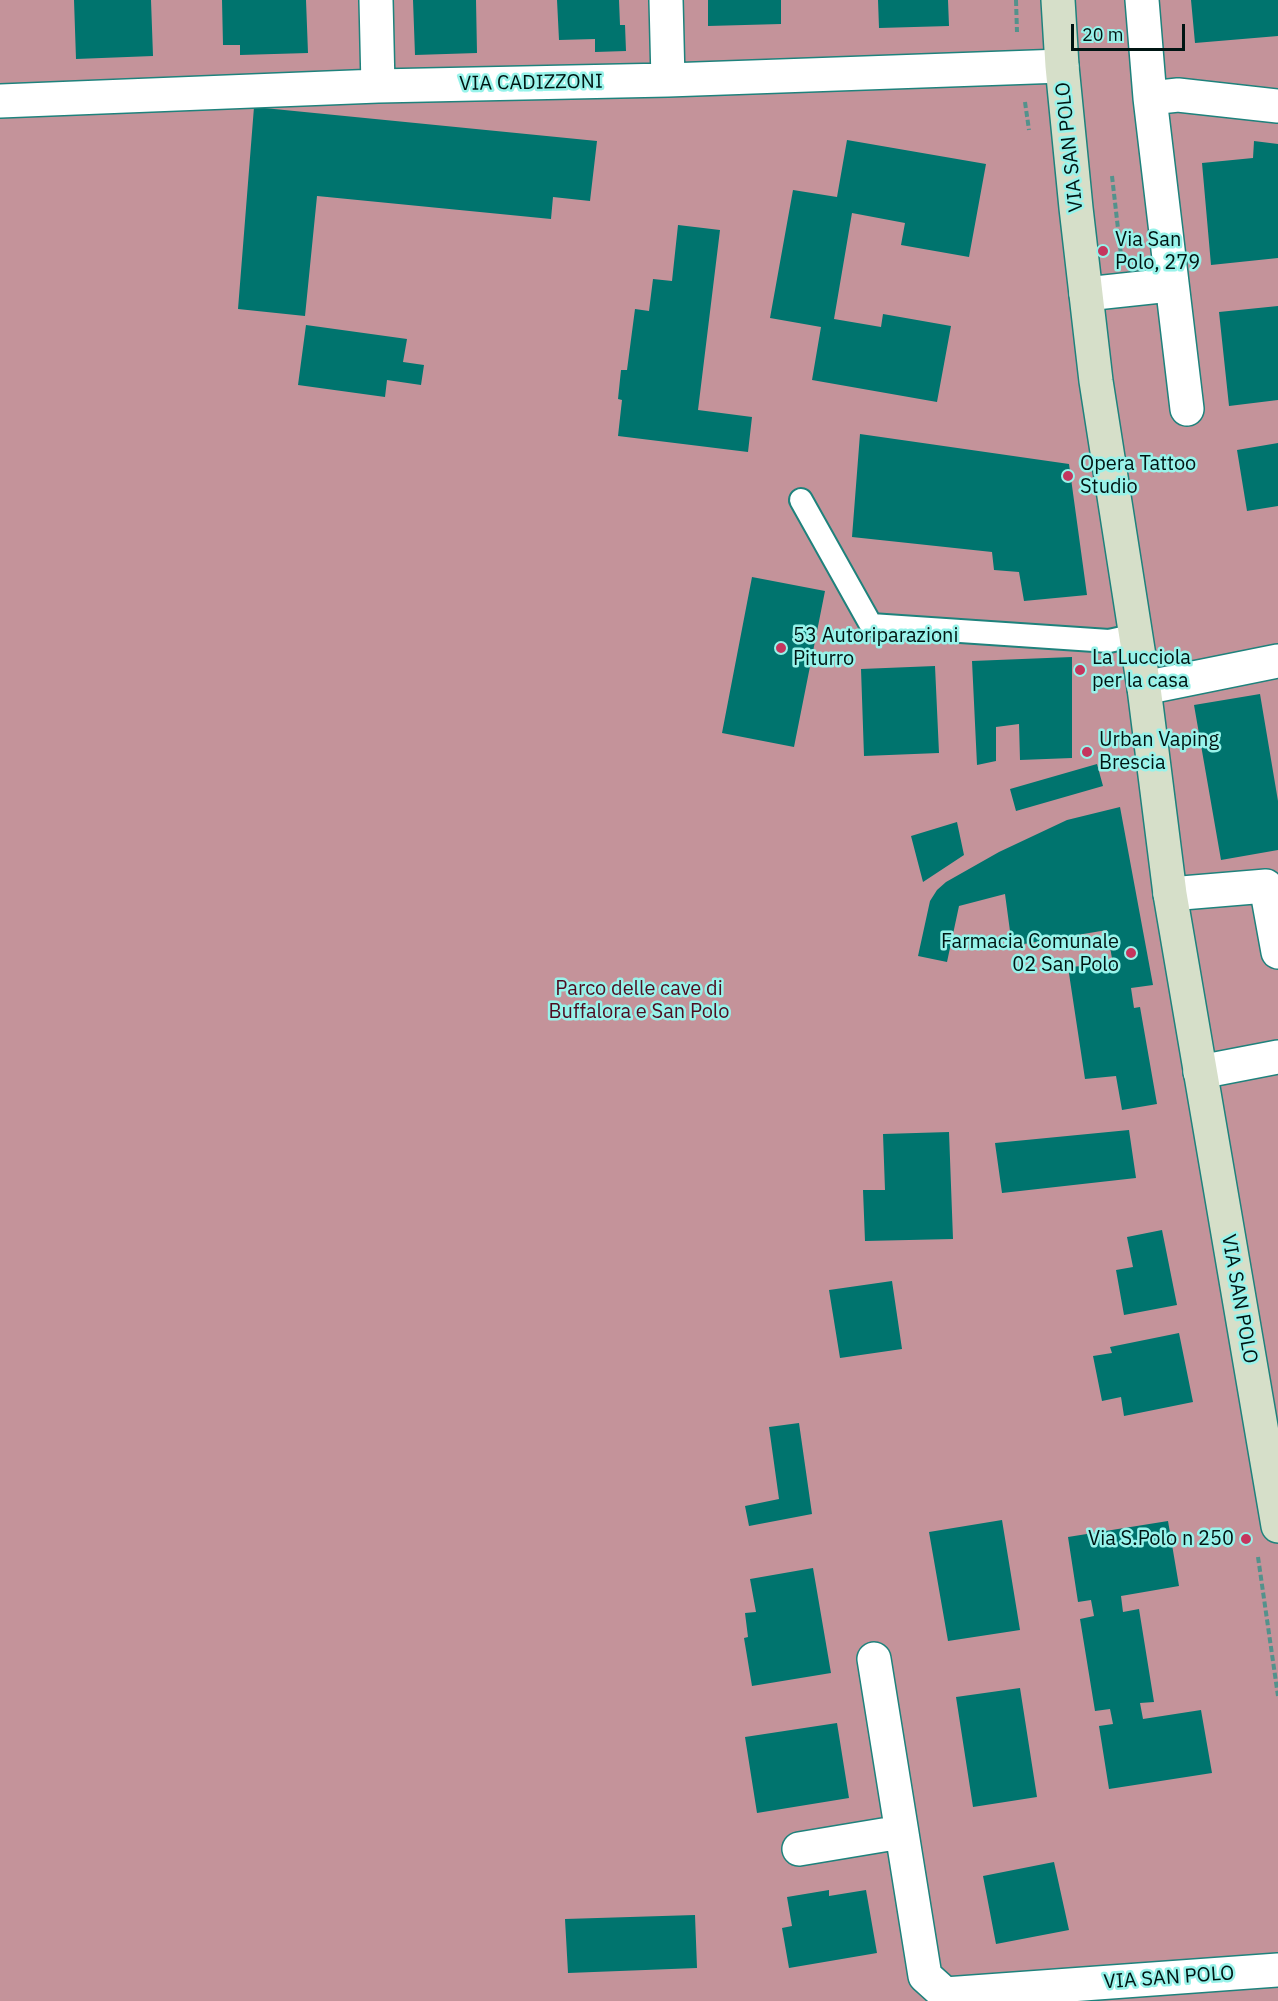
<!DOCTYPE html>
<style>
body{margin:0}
#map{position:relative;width:1278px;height:2001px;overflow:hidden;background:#8be5dd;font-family:"IBM Plex Sans",sans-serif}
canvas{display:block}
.scale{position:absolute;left:1071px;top:24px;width:114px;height:27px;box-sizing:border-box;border:3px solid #001513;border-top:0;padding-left:8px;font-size:18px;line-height:21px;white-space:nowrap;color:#001513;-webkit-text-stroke:4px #98f3ea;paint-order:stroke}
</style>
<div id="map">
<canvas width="1278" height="2001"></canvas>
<div class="scale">20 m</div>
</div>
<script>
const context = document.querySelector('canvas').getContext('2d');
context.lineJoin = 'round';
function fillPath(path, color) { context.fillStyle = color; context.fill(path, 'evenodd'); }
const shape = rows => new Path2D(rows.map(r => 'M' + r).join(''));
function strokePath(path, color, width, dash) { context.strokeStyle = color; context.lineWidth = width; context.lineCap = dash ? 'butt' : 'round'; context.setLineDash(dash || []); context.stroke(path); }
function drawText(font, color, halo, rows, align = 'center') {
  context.font = font + ' "IBM Plex Sans",sans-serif'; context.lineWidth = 5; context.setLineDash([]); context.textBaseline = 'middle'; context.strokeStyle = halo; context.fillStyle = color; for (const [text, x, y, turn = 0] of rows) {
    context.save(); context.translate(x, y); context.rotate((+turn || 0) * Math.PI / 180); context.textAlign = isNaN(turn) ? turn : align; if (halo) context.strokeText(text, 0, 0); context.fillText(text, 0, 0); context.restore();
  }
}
const green = shape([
 [0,0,1278,0,1278,2001,0,2001]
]);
const building = shape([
 [74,0,151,0,153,56,76,59],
 [222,0,306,0,308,53,240,55,240,45,223,45],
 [413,0,476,0,477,53,415,55],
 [557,0,619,0,620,25,625,25,626,51,595,52,595,39,559,40],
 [708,0,781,0,781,24,708,26],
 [878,0,948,0,949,26,879,28],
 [1191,0,1278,0,1278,36,1195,43],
 [254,107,597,141,590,201,553,197,551,219,317,196,305,316,238,309],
 [847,140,986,164,969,257,901,245,905,223,852,213,834,319,881,327,883,314,951,326,937,402,812,380,821,327,770,318,793,190,837,197],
 [1254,141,1278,144,1278,258,1211,265,1202,163,1253,158],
 [678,225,720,230,698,410,752,417,748,452,618,436,622,400,618,399,621,370,627,370,635,309,649,311,653,279,672,281],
 [1278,306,1278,400,1229,406,1219,312],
 [306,325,407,339,403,362,424,365,421,385,387,380,385,397,298,385],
 [860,434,1069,464,1087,595,1024,601,1019,572,994,570,992,552,852,537],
 [1278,443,1278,506,1247,511,1237,450],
 [752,577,825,591,794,747,722,733],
 [1072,657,1072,758,1020,760,1019,724,996,727,996,761,977,765,972,661],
 [935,666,939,753,864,756,861,669],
 [1260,694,1278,801,1278,850,1221,860,1194,705],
 [1097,764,1103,786,1016,811,1010,789],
 [1120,807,1153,985,1131,988,1134,1008,1140,1007,1157,1104,1122,1110,1116,1076,1085,1079,1068,967,1113,964,1107,930,1012,946,1005,894,959,906,947,962,918,956,930,901,937,890,946,882,999,852,1067,820],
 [957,822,964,855,923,882,911,836],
 [1129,1130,1136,1178,1002,1193,995,1143],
 [949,1132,953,1239,865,1241,863,1190,885,1190,883,1134],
 [1162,1230,1177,1305,1124,1315,1116,1270,1133,1267,1127,1237],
 [892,1281,902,1349,840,1358,829,1290],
 [1179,1333,1193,1402,1124,1416,1121,1397,1102,1401,1093,1356,1112,1353,1110,1347],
 [799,1423,812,1514,749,1526,745,1506,779,1499,769,1427],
 [1002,1520,1020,1630,948,1641,929,1532],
 [1168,1521,1179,1586,1121,1596,1123,1612,1139,1609,1154,1702,1140,1703,1143,1719,1201,1710,1212,1773,1109,1789,1099,1726,1113,1724,1110,1709,1095,1711,1080,1619,1094,1616,1091,1600,1078,1602,1068,1537],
 [813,1568,831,1673,752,1686,744,1638,748,1637,745,1613,756,1612,750,1579],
 [1020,1688,1037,1797,973,1807,956,1697],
 [837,1723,849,1798,757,1813,745,1737],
 [1054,1862,1069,1930,996,1944,983,1876],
 [829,1890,829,1896,866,1890,877,1953,789,1968,782,1928,792,1926,787,1897],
 [695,1915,697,1968,568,1973,565,1919]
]);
const path = shape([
 [1016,0,1017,32],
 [1025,102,1029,130],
 [1112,176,1121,255],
 [1258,1557,1278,1696]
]);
const lane = shape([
 [801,500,871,625,1109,641,1136,635]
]);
const street = shape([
 [376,0,378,86],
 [666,0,668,80],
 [1142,0,1150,98,1187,409],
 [1150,98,1178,95,1278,106],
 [0,101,378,86,668,80,1062,66],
 [1086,294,1170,285],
 [1144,688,1278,661],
 [1170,894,1266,886,1278,952],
 [1200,1072,1278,1057],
 [874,1659,925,1976,945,1994,1278,1970],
 [799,1849,901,1832]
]);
const secondary = shape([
 [1058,0,1062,66,1076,208,1096,381,1144,688,1170,894,1278,1526]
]);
const markers = [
 [1103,251,6,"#c5365e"],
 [1068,476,6,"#c5365e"],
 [781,648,6,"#c5365e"],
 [1080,670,6,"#c5365e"],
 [1087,752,6,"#c5365e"],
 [1131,953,6,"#c5365e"],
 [1246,1539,6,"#c5365e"]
];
const streetNames = [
 ["VIA CADIZZONI",531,83,-1],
 ["VIA SAN POLO",1070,147,-96],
 ["VIA SAN POLO",1239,1299,80],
 ["VIA SAN POLO",1169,1978,-4]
];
const poiNames = [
 ["Via San",1115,240],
 ["Polo, 279",1115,263],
 ["Opera Tattoo",1080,464],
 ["Studio",1080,487],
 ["53 Autoriparazioni",793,636],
 ["Piturro",793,659],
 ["La Lucciola",1092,658],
 ["per la casa",1092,681],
 ["Urban Vaping",1099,740],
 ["Brescia",1099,763],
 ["Farmacia Comunale",1119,942,"right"],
 ["02 San Polo",1119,965,"right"],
 ["Via S.Polo n 250",1234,1539,"right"]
];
const parkNames = [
 ["Parco delle cave di",639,989],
 ["Buffalora e San Polo",639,1012]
];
fillPath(green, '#c4939a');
fillPath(building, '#00746e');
strokePath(lane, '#1e827c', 26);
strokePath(street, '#1e827c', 36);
strokePath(secondary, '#1e827c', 36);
strokePath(path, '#53928c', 4, [6, 3]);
strokePath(lane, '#fff', 22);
strokePath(street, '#fff', 33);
strokePath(secondary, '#d6dfc9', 33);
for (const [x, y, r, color] of markers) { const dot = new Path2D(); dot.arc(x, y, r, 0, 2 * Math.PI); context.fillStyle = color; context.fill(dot); strokePath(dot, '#98f3ea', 2); }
drawText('20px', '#001513', '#98f3ea', streetNames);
drawText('20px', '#001513', '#98f3ea', poiNames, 'left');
drawText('20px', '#4e0c20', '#98f3ea', parkNames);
</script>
